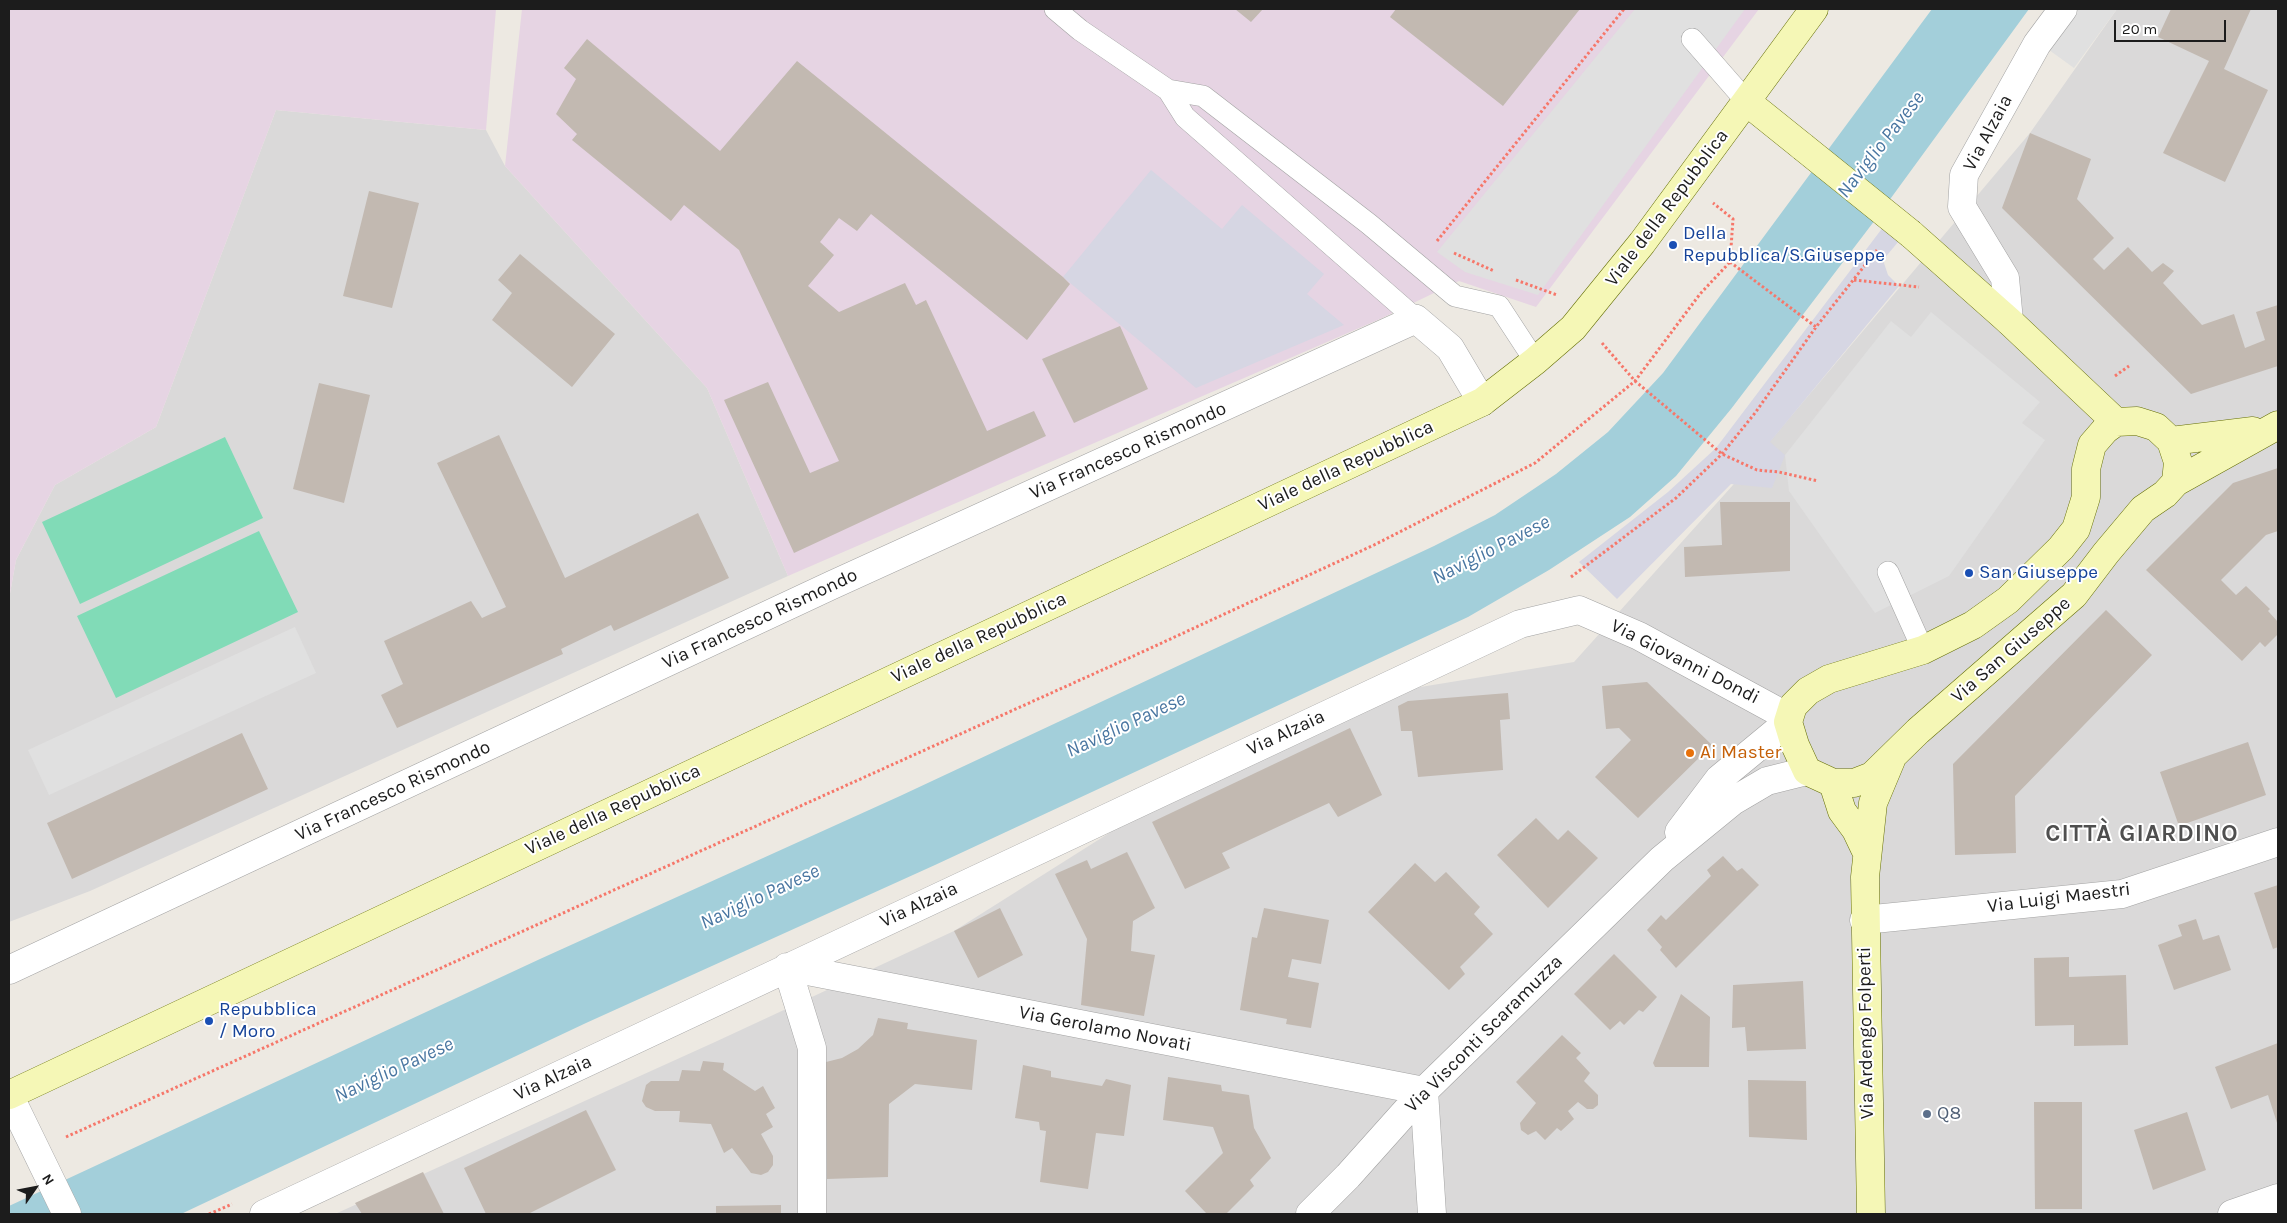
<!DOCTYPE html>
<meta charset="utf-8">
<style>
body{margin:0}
#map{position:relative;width:2287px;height:1223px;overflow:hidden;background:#ede9e2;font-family:Karla,sans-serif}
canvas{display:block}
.frame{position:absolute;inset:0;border:10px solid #1c1c1c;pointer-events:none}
.north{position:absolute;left:10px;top:1163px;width:50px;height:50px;-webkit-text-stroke:4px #fff;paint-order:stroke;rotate:57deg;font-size:14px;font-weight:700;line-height:20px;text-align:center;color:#1c1c1c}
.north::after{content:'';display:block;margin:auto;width:18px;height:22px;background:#1c1c1c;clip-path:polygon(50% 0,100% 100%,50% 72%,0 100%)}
.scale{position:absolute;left:2114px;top:20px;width:112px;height:22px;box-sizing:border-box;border:2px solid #1c1c1c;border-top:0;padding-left:6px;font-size:15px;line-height:18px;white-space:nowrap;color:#1c1c1c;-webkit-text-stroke:4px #fff;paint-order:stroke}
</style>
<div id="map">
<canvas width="2287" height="1223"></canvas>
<div class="frame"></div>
<div class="north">N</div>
<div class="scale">20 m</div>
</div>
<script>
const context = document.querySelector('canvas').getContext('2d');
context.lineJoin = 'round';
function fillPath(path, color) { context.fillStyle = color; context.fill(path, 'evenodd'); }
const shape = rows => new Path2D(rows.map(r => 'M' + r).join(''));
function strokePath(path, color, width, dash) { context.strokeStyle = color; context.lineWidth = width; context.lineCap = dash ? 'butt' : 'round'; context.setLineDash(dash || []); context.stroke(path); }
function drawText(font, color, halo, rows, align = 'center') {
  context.font = font + ' Karla,sans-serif'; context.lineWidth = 4; context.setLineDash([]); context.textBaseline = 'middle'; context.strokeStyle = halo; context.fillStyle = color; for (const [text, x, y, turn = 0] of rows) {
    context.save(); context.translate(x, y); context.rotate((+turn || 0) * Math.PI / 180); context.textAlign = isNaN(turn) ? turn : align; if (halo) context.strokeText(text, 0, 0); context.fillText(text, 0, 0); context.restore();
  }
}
const residential = shape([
 [2117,9,2278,9,2278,1214,335,1214,715,1042,954,931,1114,830,1402,690,1574,662,1733,485,2030,133],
 [276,110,486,130,505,166,707,388,788,576,90,891,9,922,9,599,16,560,55,485,156,427]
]);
const industrial = shape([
 [9,9,496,9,486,130,276,110,156,427,55,485,16,560,9,599],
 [522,9,1759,9,1536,307,1459,281,1380,319,788,576,707,388,505,166]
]);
const pitch = shape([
 [225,437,263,518,80,604,42,522],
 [259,531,298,612,116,698,77,616]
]);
const parking = shape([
 [1635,9,1745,9,1538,295,1465,272,1437,252],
 [2078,9,2117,9,2074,68,2049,50],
 [1931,312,2040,402,2022,423,2045,440,1949,576,1875,613,1789,491,1785,455,1891,321,1911,337],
 [295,627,316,673,49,795,28,750]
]);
const plaza = shape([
 [1151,170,1222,229,1242,205,1324,274,1307,294,1344,325,1196,388,1063,277],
 [1896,210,1914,223,1883,260,1888,275,1899,286,1770,442,1785,455,1772,488,1731,484,1617,599,1579,562,1668,492,1716,448]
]);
const water = shape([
 [1932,9,2029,9,1872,224,1731,409,1676,476,1630,517,1549,570,1468,617,935,865,586,1023,181,1214,9,1214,9,1206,540,959,900,796,1434,546,1495,515,1556,474,1608,432,1663,373]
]);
const building = shape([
 [1235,9,1263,9,1251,22],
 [1396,9,1580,9,1503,106,1390,17],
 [2171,9,2251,9,2224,69,2268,90,2225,182,2163,153,2209,61,2158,37],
 [587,39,720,151,797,61,1063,277,1070,284,1027,340,871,214,857,231,839,218,820,242,834,255,808,286,839,312,905,283,916,305,926,300,987,431,1034,411,1046,436,794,553,724,400,768,382,810,473,839,461,739,250,684,205,671,221,572,140,577,134,556,114,576,79,564,68],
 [2030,133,2091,159,2077,199,2114,238,2093,259,2104,270,2128,247,2152,272,2163,263,2174,271,2163,283,2202,325,2234,314,2245,348,2265,340,2256,312,2278,305,2278,366,2191,394,2002,208],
 [369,191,419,203,392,308,343,296],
 [520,254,615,334,572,387,492,320,512,293,498,280],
 [1120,326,1148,389,1074,423,1042,359],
 [319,383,370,395,344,503,293,489],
 [499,435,565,578,698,513,729,578,614,631,611,625,561,649,563,654,397,728,381,695,403,684,384,641,471,601,482,618,506,607,437,463],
 [2278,468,2278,531,2266,535,2221,580,2236,595,2246,586,2270,609,2268,611,2278,622,2278,634,2265,647,2260,642,2242,661,2146,570,2233,483],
 [1720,502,1790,502,1790,571,1685,577,1684,547,1722,545],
 [2106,610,2152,655,2015,796,2016,853,1955,855,1953,764],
 [1647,682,1712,745,1638,818,1595,777,1631,740,1619,728,1606,729,1602,686],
 [1508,693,1510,719,1500,720,1503,770,1418,777,1412,731,1401,731,1398,706,1408,701],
 [1350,728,1382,795,1338,817,1329,803,1241,844,1222,853,1230,868,1185,889,1152,822],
 [242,733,268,789,72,879,47,823],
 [2248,742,2266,795,2179,826,2160,772],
 [1536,818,1558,840,1568,830,1598,858,1548,908,1497,855],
 [1127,852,1155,908,1133,921,1131,951,1155,955,1144,1016,1081,1005,1087,939,1055,874,1087,860,1091,869],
 [1723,856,1737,871,1742,868,1759,885,1676,968,1660,950,1662,947,1647,930,1661,915,1666,920,1711,876,1707,870],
 [1415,863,1435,882,1446,872,1480,907,1474,914,1493,934,1460,967,1465,974,1449,990,1368,912],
 [2278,885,2278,947,2273,949,2254,893],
 [1000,908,1023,955,978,978,954,931],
 [1264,908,1329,920,1321,964,1292,959,1288,977,1319,983,1311,1028,1286,1024,1287,1019,1240,1010,1252,937,1257,938],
 [2196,919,2203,940,2219,935,2231,970,2174,990,2158,945,2182,936,2178,925],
 [1614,954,1657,997,1643,1012,1639,1010,1624,1025,1620,1021,1610,1030,1574,994],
 [2069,957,2069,977,2126,975,2128,1045,2074,1046,2074,1025,2035,1026,2034,958],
 [1803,981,1806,1049,1747,1051,1745,1027,1732,1028,1733,985],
 [1681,994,1710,1017,1709,1067,1655,1067,1653,1063],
 [878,1018,908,1023,907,1029,977,1040,972,1090,915,1084,889,1104,888,1177,827,1179,826,1089,822,1088,822,1063,842,1058,858,1049,873,1035],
 [1562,1035,1581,1053,1576,1058,1590,1073,1584,1081,1598,1095,1598,1105,1593,1109,1587,1109,1578,1102,1568,1111,1574,1119,1561,1131,1557,1128,1545,1140,1536,1131,1528,1135,1521,1130,1520,1123,1536,1103,1516,1082],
 [2278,1043,2278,1126,2268,1095,2231,1109,2215,1067],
 [703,1061,724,1063,723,1070,755,1091,763,1086,775,1108,766,1114,773,1127,761,1134,773,1156,773,1165,768,1172,761,1175,751,1173,732,1148,724,1153,711,1124,679,1122,680,1111,655,1111,646,1107,642,1101,646,1085,651,1081,679,1081,682,1070,700,1071],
 [1023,1065,1051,1071,1051,1077,1102,1086,1106,1079,1131,1085,1124,1136,1096,1133,1088,1189,1040,1182,1046,1131,1040,1130,1039,1122,1015,1118],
 [1168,1077,1221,1085,1222,1091,1249,1095,1254,1128,1271,1158,1250,1180,1254,1186,1226,1214,1207,1214,1185,1191,1223,1153,1213,1127,1163,1120],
 [1748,1080,1806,1081,1807,1140,1749,1137],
 [2034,1102,2082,1102,2082,1209,2035,1209],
 [586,1110,616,1170,528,1214,486,1214,464,1168],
 [2187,1112,2206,1170,2153,1190,2134,1130],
 [423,1172,444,1214,362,1214,355,1203],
 [781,1205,781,1214,716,1214,716,1206]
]);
const path = shape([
 [1437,241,1624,9],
 [1454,253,1494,271],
 [1730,262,1816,327],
 [1516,280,1557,295],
 [1854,280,1919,287],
 [1602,343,1635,381,1722,454,1757,470,1779,472,1818,481],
 [2115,376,2129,366],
 [1571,577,1676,498,1722,454,1755,413,1816,327,1877,250],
 [66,1137,1140,653,1374,545,1535,463,1635,381,1700,294,1730,262,1733,219,1713,203],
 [209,1214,232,1204]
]);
const lane = shape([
 [1055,9,1080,30,1168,90,1185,117,1416,319],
 [1692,39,1747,102],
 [1168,90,1203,96,1369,224,1455,296,1499,306,1535,361],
 [1888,572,1923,650]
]);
const street = shape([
 [2009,321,2005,278,1962,207,1964,175,2037,44,2063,9],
 [1679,832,1719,779,1788,722],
 [1864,920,2122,894,2278,842],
 [787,967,1424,1091,1432,1214],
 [787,967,812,1048,812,1214],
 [9,970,832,585,1416,319,1450,348,1482,402],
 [9,1095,67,1214],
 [264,1214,1520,624,1579,610,1639,636,1788,717],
 [1310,1214,1348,1176,1424,1091,1662,859,1733,801,1767,781,1807,771],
 [2232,1214,2278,1198]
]);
const secondary = shape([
 [1747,102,1803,147],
 [1911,234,2009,321,2116,422],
 [2171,441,2253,431],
 [2176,482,2178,462,2171,441,2156,427,2137,421,2116,422,2105,430,2092,445,2086,469,2086,497,2076,529,2061,548,2008,600,1973,625,1923,650,1829,679,1808,691,1793,706,1788,722,1795,745,1807,771,1833,783,1854,783,1872,776,1918,731,2074,595,2106,553,2143,509,2165,494,2176,482,2278,425],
 [1833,783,1842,811,1856,830,1866,851],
 [9,1095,1482,402,1535,361,1573,328,1642,243,1814,9],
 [1871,1214,1865,877,1873,803,1891,760]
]);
const secondaryBridge = shape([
 [1803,147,1911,234]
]);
const markers = [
 [1673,245,5,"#1a4fb4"],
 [1969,573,5,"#1a4fb4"],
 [1690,753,5,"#e8710a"],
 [209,1021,5,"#1a4fb4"],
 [1927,1114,5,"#5c6f8a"]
];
const streetNames = [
 ["Via Alzaia",1988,133,-62],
 ["Viale della Repubblica",1667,208,-53],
 ["Via Francesco Rismondo",1128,451,-24],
 ["Viale della Repubblica",1346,466,-25],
 ["Via Francesco Rismondo",760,619,-25],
 ["Viale della Repubblica",979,638,-25],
 ["Via San Giuseppe",2011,650,-41],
 ["Via Giovanni Dondi",1685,662,27],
 ["Via Alzaia",1286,733,-25],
 ["Via Francesco Rismondo",393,791,-25],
 ["Viale della Repubblica",613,810,-25],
 ["Via Luigi Maestri",2059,898,-7],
 ["Via Alzaia",919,905,-25],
 ["Via Gerolamo Novati",1105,1029,11],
 ["Via Ardengo Folperti",1866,1033,-91],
 ["Via Visconti Scaramuzza",1484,1034,-45],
 ["Via Alzaia",553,1078,-25]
];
const transitNames = [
 ["Della",1683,234],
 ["Repubblica/S.Giuseppe",1683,256],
 ["San Giuseppe",1979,573],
 ["Repubblica",219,1010],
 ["/ Moro",219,1032]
];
const foodNames = [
 ["Ai Master",1700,753]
];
const serviceNames = [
 ["Q8",1937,1114]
];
const waterNames = [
 ["Naviglio Pavese",1881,145,-52],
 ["Naviglio Pavese",1491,550,-27],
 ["Naviglio Pavese",1126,725,-25],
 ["Naviglio Pavese",760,897,-25],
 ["Naviglio Pavese",394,1070,-25]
];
const districtNames = [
 ["CITTÀ GIARDINO",2142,834]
];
fillPath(residential, '#dad9d9');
fillPath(industrial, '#e6d4e3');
fillPath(pitch, '#81dbb7');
fillPath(parking, '#e0e0e0');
fillPath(plaza, '#d6d6e3');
fillPath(water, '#a3cfda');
fillPath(building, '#c2b9b1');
strokePath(lane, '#a3a3a3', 22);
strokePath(street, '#a3a3a3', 29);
strokePath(secondary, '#656f07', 29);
strokePath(path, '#f6776a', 3, [2.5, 2.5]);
strokePath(lane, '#fff', 21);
strokePath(street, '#fff', 28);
strokePath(secondary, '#f5f7b6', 28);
strokePath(secondaryBridge, '#656f07', 29, []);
strokePath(secondaryBridge, '#f5f7b6', 28);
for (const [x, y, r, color] of markers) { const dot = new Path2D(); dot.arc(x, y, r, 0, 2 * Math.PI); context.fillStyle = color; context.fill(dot); strokePath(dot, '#fff', 2); }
drawText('19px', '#1c1c1c', '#fff', streetNames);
drawText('19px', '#164399', '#fff', transitNames, 'left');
drawText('19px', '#c56008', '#fff', foodNames, 'left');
drawText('19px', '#4e5e75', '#fff', serviceNames, 'left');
drawText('italic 20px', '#4976a1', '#fff', waterNames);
context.letterSpacing = '1px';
drawText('bold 24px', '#4f4f4f', '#fff', districtNames);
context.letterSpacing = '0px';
</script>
